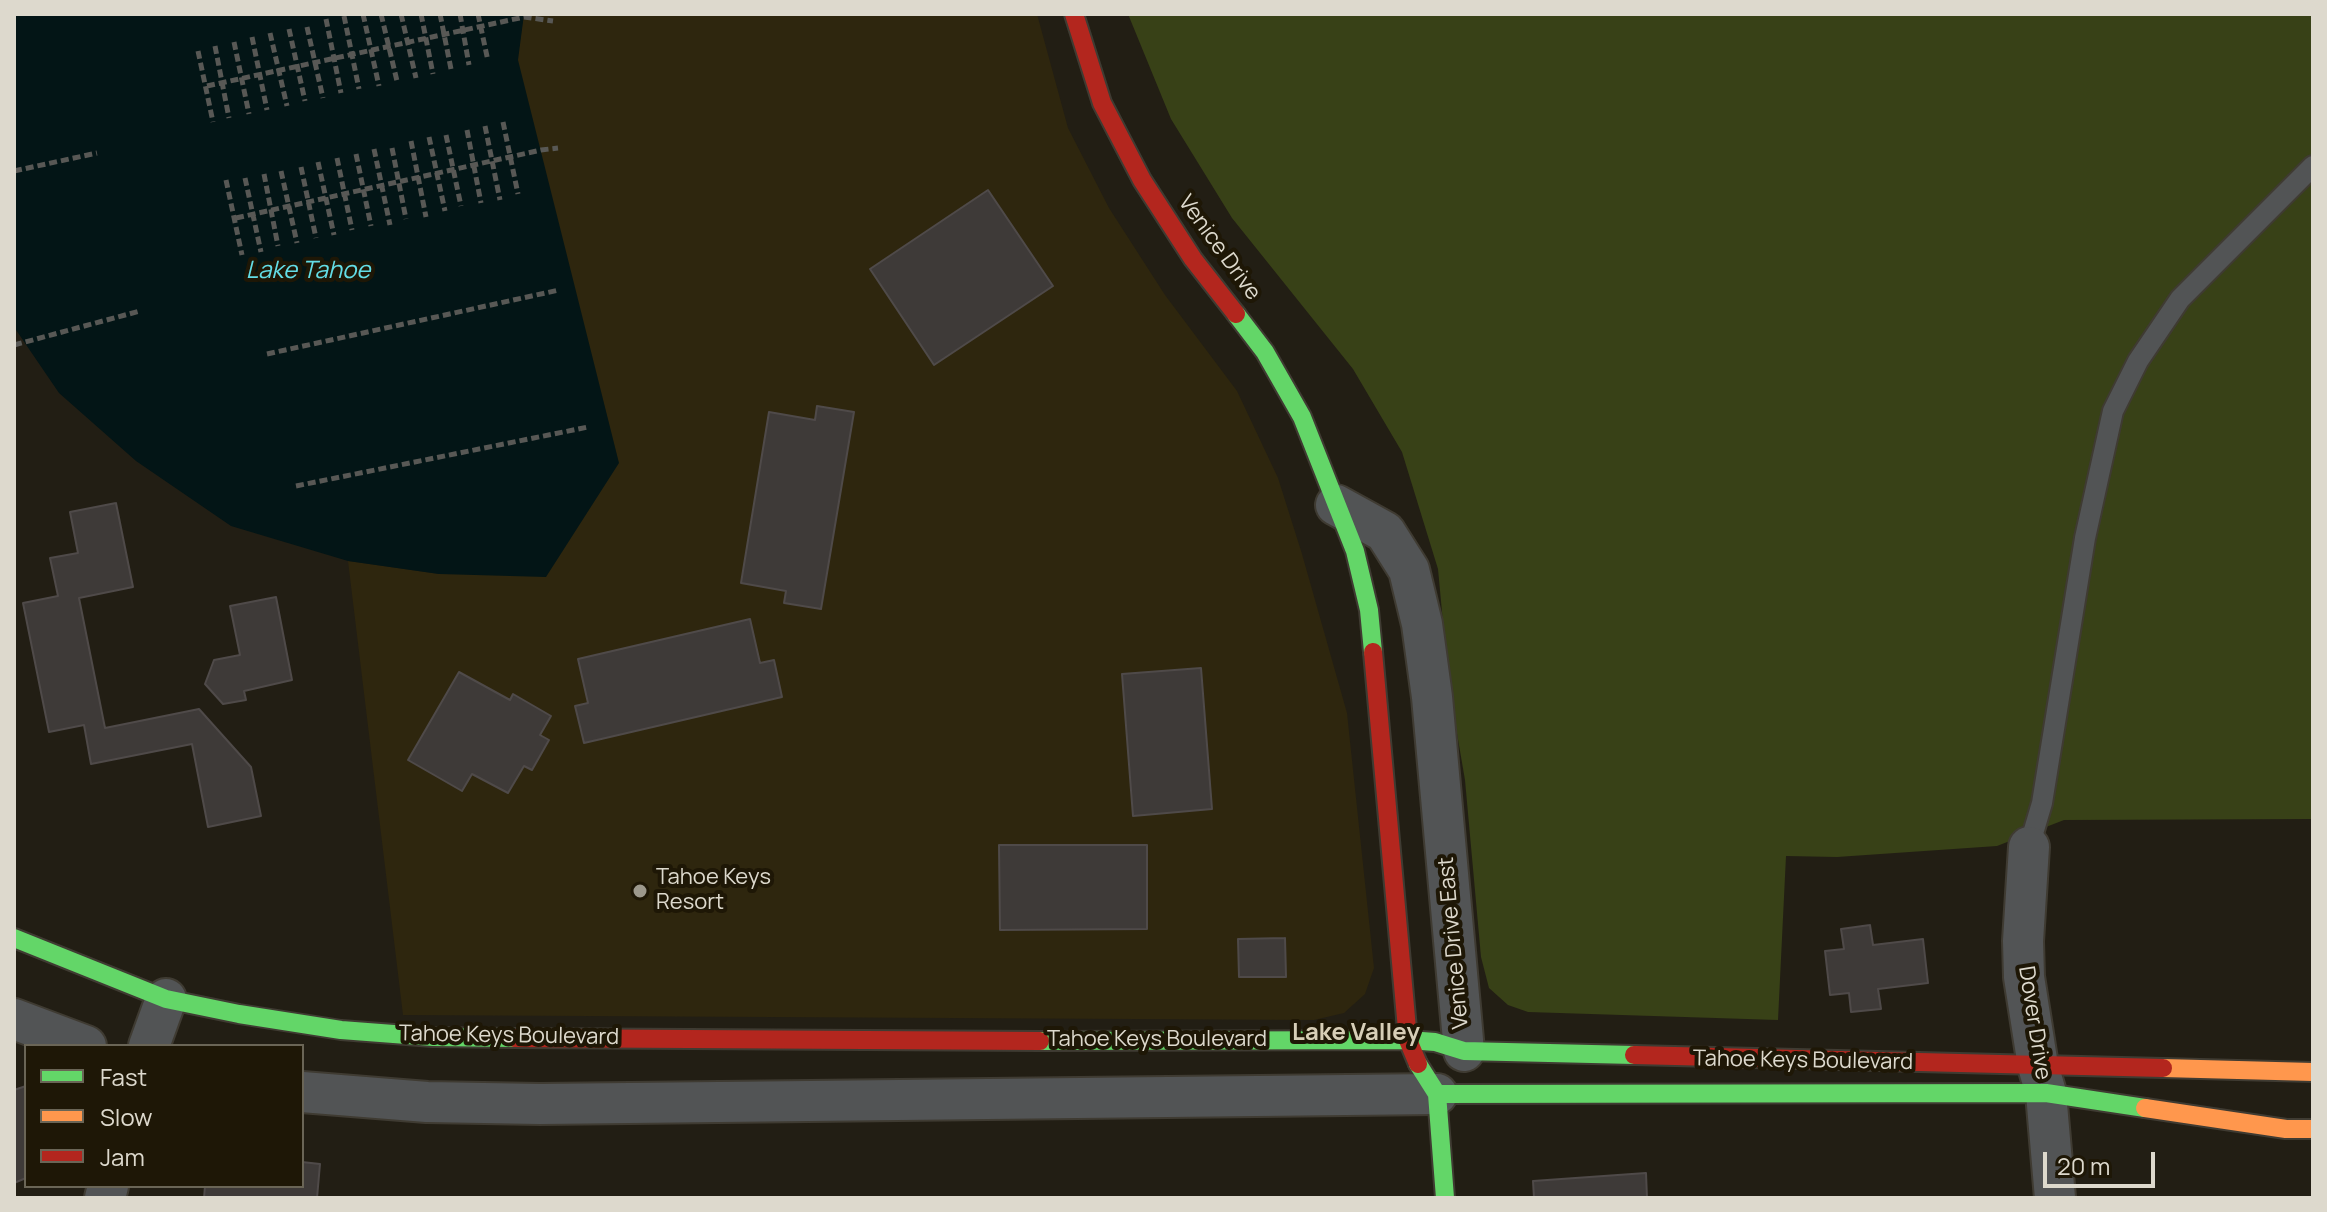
<!DOCTYPE html>
<style>
body{margin:0}
#map{position:relative;width:2327px;height:1212px;overflow:hidden;background:#221e14;font-family:Manrope,sans-serif}
canvas{display:block}
.frame{position:absolute;inset:0;border:16px solid #ddd9cd;pointer-events:none}
.legend{position:absolute;left:24px;top:1044px;width:280px;height:144px;box-sizing:border-box;background:#1e1706;border:2px solid #6a6556;margin:0;padding:10px 14px;list-style:none;font-size:24px;color:#ddd9cd}
.legend li{display:flex;align-items:center;gap:16px;height:40px}
.legend b{width:40px;border:2px solid #6a6556}
.scale{position:absolute;left:2043px;top:1152px;width:112px;height:36px;box-sizing:border-box;border:4px solid #ddd9cd;border-top:0;padding-left:10px;font-size:24px;line-height:28px;white-space:nowrap;color:#ddd9cd;-webkit-text-stroke:6px #1e1706;paint-order:stroke}
</style>
<div id="map">
<canvas width="2327" height="1212"></canvas>
<div class="frame"></div>
<ul class="legend">
<li><b style="height:10px;background:#63d668"></b>Fast</li>
<li><b style="height:10px;background:#ff974d"></b>Slow</li>
<li><b style="height:10px;background:#b3261e"></b>Jam</li>
</ul>
<div class="scale">20 m</div>
</div>
<script>
const context = document.querySelector('canvas').getContext('2d');
context.lineJoin = 'round';
function fillPath(path, color) { context.fillStyle = color; context.fill(path, 'evenodd'); }
const shape = rows => new Path2D(rows.map(r => 'M' + r).join(''));
function strokePath(path, color, width, dash) { context.strokeStyle = color; context.lineWidth = width; context.lineCap = dash ? 'butt' : 'round'; context.setLineDash(dash || []); context.stroke(path); }
function drawText(font, color, halo, rows, align = 'center') {
  context.font = font + ' Manrope,sans-serif'; context.lineWidth = 8; context.setLineDash([]); context.textBaseline = 'middle'; context.strokeStyle = halo; context.fillStyle = color; for (const [text, x, y, turn = 0] of rows) {
    context.save(); context.translate(x, y); context.rotate((+turn || 0) * Math.PI / 180); context.textAlign = isNaN(turn) ? turn : align; if (halo) context.strokeText(text, 0, 0); context.fillText(text, 0, 0); context.restore();
  }
}
const built = shape([
 [524,14,1037,14,1068,128,1109,208,1165,295,1237,391,1278,478,1302,554,1347,713,1374,968,1365,994,1344,1013,1314,1020,403,1015,348,561,439,574]
]);
const green = shape([
 [1128,14,2313,14,2313,819,2064,820,1997,846,1837,857,1786,856,1778,1020,1528,1012,1508,1005,1489,988,1481,957,1465,780,1449,687,1438,569,1402,452,1353,369,1232,218,1171,119]
]);
const water = shape([
 [14,14,524,14,518,60,619,463,546,577,439,574,348,561,231,526,136,461,59,393,14,327]
]);
const building = shape([
 [988,190,1053,286,934,365,870,269,988,190],
 [817,406,854,412,821,609,784,603,786,591,741,583,769,412,815,420,817,406],
 [116,503,133,587,79,598,105,728,199,709,251,767,261,816,208,827,192,744,91,764,84,725,49,732,23,603,58,596,50,558,78,553,70,512,116,503],
 [276,597,292,680,244,691,246,700,223,704,205,684,214,660,240,655,230,606,276,597],
 [750,619,760,663,774,660,782,697,584,743,575,706,588,703,578,659,750,619],
 [1201,668,1212,809,1133,816,1122,674,1201,668],
 [459,672,510,700,513,694,551,716,540,735,549,740,532,770,524,766,508,793,472,774,462,791,408,760,459,672],
 [999,845,1147,845,1147,929,1000,930,999,845],
 [1870,925,1873,945,1923,939,1928,983,1878,989,1881,1009,1851,1012,1849,993,1830,995,1825,951,1844,949,1841,929,1870,925],
 [1285,938,1286,977,1239,977,1238,939,1285,938],
 [26,1086,26,1178,14,1183,14,1090,26,1086],
 [302,1162,320,1164,317,1198,204,1198,205,1186,302,1186,302,1162],
 [1646,1173,1647,1198,1534,1198,1533,1181,1646,1173]
]);
const path = shape([
 [363,14,379,86],
 [381,14,397,81],
 [401,14,416,78],
 [421,14,433,74],
 [440,14,451,69],
 [460,14,469,65],
 [478,14,488,61],
 [344,16,359,89],
 [326,19,341,93],
 [307,27,323,98],
 [289,29,305,101],
 [270,33,287,106],
 [252,37,267,110],
 [234,42,249,114],
 [215,46,229,118],
 [198,51,213,122],
 [207,86,524,17,553,21],
 [503,122,518,194],
 [485,126,500,200],
 [467,130,481,203],
 [446,135,461,206],
 [429,137,445,211],
 [411,141,426,217],
 [392,148,406,219],
 [374,149,390,225],
 [356,154,371,226],
 [337,158,352,230],
 [318,162,334,235],
 [301,167,316,238],
 [14,171,97,153],
 [281,171,297,243],
 [264,174,278,246],
 [245,178,261,252],
 [226,180,242,255],
 [236,218,541,150,558,148],
 [14,345,140,311],
 [267,354,559,290],
 [296,486,588,427]
]);
const lane = shape([
 [2029,847,2042,803,2085,538,2113,411,2138,361,2180,299,2313,166]
]);
const street = shape([
 [1336,505,1385,532,1409,570,1422,624,1432,697,1464,1051],
 [2029,847,2023,941,2024,977,2038,1066,2046,1093,2055,1198],
 [14,1019,86,1046],
 [149,1046,166,999],
 [302,1092,427,1102,540,1104,1437,1094],
 [105,1198,108,1186]
]);
const fast = shape([
 [1236,314,1265,352,1302,417,1355,551,1369,610,1373,652],
 [14,938,166,999,239,1014,341,1030,433,1037,514,1038],
 [1040,1041,1408,1040,1435,1042,1464,1051,1634,1055],
 [1418,1064,1437,1094,1445,1198],
 [1437,1094,2046,1093,2145,1108]
]);
const slow = shape([
 [2163,1068,2313,1072],
 [2145,1108,2286,1129,2313,1129]
]);
const jam = shape([
 [1074,14,1102,103,1142,180,1193,259,1236,314],
 [1373,652,1408,1040,1418,1064],
 [514,1038,1040,1041],
 [1634,1055,2163,1068]
]);
const markers = [
 [640,891,8,"#9c988c"]
];
const streetNames = [
 ["Venice Drive",1219,248,54],
 ["Venice Drive East",1454,943,-95],
 ["Dover Drive",2034,1023,81],
 ["Tahoe Keys Boulevard",509,1036,1],
 ["Tahoe Keys Boulevard",1157,1040],
 ["Tahoe Keys Boulevard",1803,1061,1]
];
const poiNames = [
 ["Tahoe Keys",656,878],
 ["Resort",656,903]
];
const waterNames = [
 ["Lake Tahoe",308,271]
];
const neighbourhoodNames = [
 ["Lake Valley",1356,1033]
];
fillPath(built, '#2e260e');
fillPath(green, '#384117');
fillPath(water, '#031516');
fillPath(building, '#3e3a38');
strokePath(building, '#4f4a49', 2);
strokePath(lane, '#3f3b32', 24);
strokePath(street, '#3f3b32', 44);
strokePath(fast, '#3f3b32', 22);
strokePath(slow, '#3f3b32', 22);
strokePath(jam, '#3f3b32', 22);
strokePath(path, '#585855', 5, [8, 4]);
strokePath(lane, '#525455', 20);
strokePath(street, '#525455', 40);
strokePath(fast, '#63d668', 18);
strokePath(slow, '#ff974d', 18);
strokePath(jam, '#b3261e', 18);
for (const [x, y, r, color] of markers) { const dot = new Path2D(); dot.arc(x, y, r, 0, 2 * Math.PI); context.fillStyle = color; context.fill(dot); strokePath(dot, '#1e1706', 3); }
drawText('22px', '#ddd9cd', '#1e1706', streetNames);
drawText('22px', '#ddd9cd', '#1e1706', poiNames, 'left');
drawText('italic 24px', '#63dde6', '#1e1706', waterNames);
drawText('bold 24px', '#d7ceb7', '#1e1706', neighbourhoodNames);
</script>
